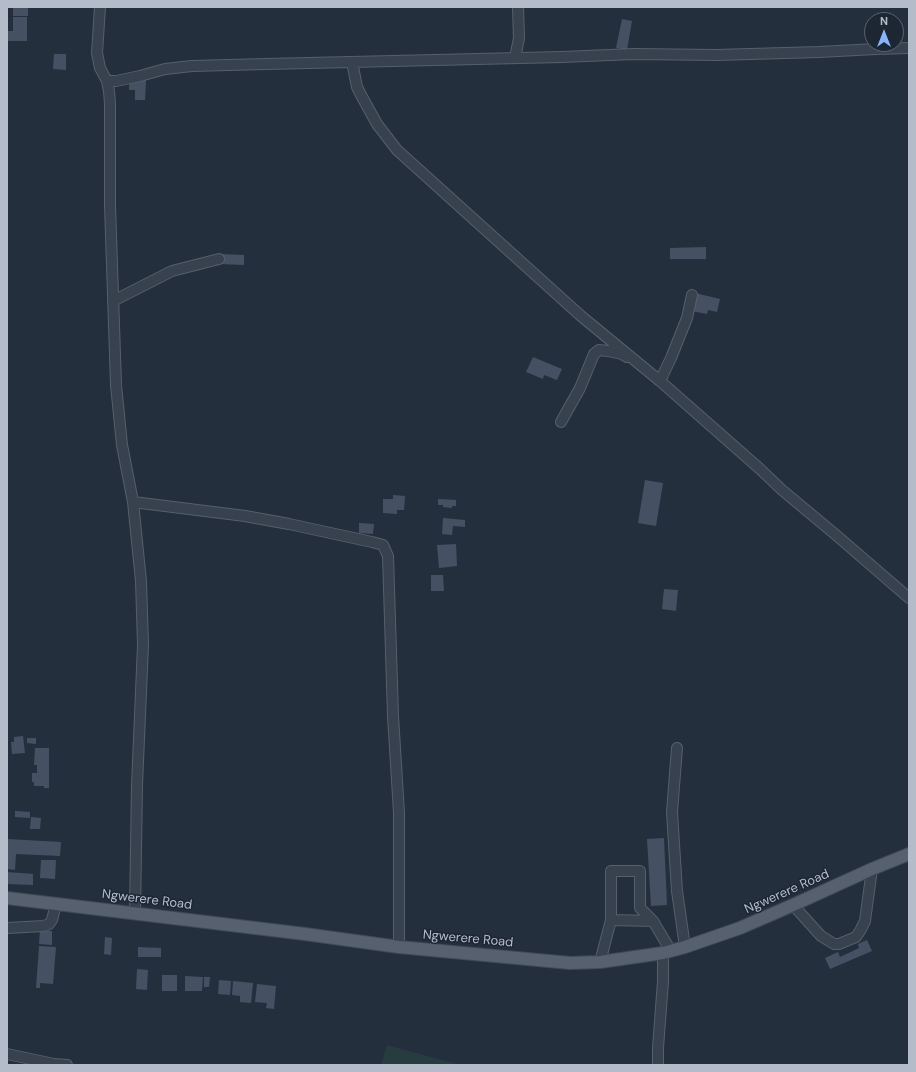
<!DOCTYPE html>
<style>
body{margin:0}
#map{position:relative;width:916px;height:1072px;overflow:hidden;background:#242f3e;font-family:"DM Sans",sans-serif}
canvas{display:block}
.frame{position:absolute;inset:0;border:8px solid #b4bcc9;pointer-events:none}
.north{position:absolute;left:864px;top:12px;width:40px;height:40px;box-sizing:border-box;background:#1d2633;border:1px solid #59626f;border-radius:50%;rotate:0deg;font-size:11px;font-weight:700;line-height:16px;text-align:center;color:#b4bcc9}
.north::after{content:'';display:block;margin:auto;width:14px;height:18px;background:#8ab4f8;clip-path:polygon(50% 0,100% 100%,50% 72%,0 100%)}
</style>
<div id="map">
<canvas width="916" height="1072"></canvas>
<div class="frame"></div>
<div class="north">N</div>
</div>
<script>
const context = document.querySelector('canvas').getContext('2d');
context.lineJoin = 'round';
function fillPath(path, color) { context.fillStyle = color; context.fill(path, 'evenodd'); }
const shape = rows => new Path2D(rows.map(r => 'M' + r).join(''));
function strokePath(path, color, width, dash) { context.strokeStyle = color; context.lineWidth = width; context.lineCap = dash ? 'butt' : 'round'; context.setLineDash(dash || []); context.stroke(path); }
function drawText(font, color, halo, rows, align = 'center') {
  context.font = font + ' "DM Sans",sans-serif'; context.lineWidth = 3; context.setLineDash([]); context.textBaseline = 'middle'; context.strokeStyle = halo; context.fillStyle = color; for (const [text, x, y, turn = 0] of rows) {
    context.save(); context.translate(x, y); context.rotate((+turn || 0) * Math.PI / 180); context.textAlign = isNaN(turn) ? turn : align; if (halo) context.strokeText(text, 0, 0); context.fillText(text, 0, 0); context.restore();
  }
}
const green = shape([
 [387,1045,460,1065,381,1065]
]);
const building = shape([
 [13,7,28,7,28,16,13,16],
 [13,17,27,17,27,41,7,41,7,31,13,31],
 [622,19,632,21,627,50,616,48],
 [54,54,66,54,66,70,53,69],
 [129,80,146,80,145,100,135,100,135,90,129,90],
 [706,247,706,259,670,259,670,248],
 [220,254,244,255,244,265,219,264],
 [695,293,720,299,717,312,708,310,707,314,691,311],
 [533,357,562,369,557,380,544,375,543,379,526,372],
 [645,480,663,483,656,526,638,523],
 [393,495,405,496,404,510,397,510,397,514,383,513,383,499,393,499],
 [438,499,456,500,456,506,452,506,452,508,443,507,443,505,438,505],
 [443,518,465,520,465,527,453,526,452,535,442,534],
 [359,523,374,524,373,534,359,533],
 [456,544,457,566,439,568,437,545],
 [431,575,443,575,444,591,431,591],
 [664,589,678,590,676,611,662,609],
 [23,736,25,753,12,754,11,742,14,742,14,737],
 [27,738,36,738,36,744,27,743],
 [35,748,49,748,49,788,44,788,44,786,34,786,34,782,32,782,32,773,37,773,37,765,34,765],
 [15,811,30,812,30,818,15,817],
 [31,817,41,818,40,829,30,829],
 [664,838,667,905,651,906,647,839],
 [7,839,61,842,60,856,16,854,15,870,7,869],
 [41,860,56,860,55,879,40,878],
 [7,872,33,874,33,885,7,884],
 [40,930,52,931,52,945,39,944],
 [105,937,112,938,111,955,104,954],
 [867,940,872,951,830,969,825,958,838,952,840,957,859,948,858,944],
 [39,946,56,947,53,984,40,983,40,988,36,988],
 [138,947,161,948,161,957,138,957],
 [137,969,148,970,147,990,136,989],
 [162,975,177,975,177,991,162,991],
 [185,976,203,977,202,991,185,991],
 [204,977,210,977,209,987,204,987],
 [219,980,231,981,230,995,218,994],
 [233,981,253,983,251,1003,240,1002,240,996,232,995],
 [257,984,276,986,274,1009,266,1008,267,1003,255,1002]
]);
const minor = shape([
 [100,7,97,53,100,68,107,81,109,91,110,104,110,205,116,385,122,445,133,502,141,581,143,645,137,785,135,913],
 [515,58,519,38,518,7],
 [352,62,357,87,361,95,377,124,397,150,581,316,660,381,760,469,782,490,836,535,909,598],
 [107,81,116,81,140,76,165,69,192,66,266,64,562,57,634,54,716,55,819,52,876,49,909,48],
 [113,301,172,271,219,259],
 [660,381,671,358,687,318,692,295],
 [561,422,580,388,594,354,599,350,608,351,622,354,627,357],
 [133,502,245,516,289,524,372,542,383,545,388,556,393,716,399,813,399,947],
 [677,748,672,812,677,891,685,947],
 [793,905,821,936,834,944,839,944,856,937,860,931,865,921,872,869],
 [611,920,611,871,640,871,640,908,653,921],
 [7,928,44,926,49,924,52,920,56,904],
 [600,962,611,920,653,921,671,951],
 [7,1054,54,1064,67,1065],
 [658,1065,658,1048,663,981,663,953]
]);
const major = shape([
 [7,898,305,934,399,947,570,963,600,962,663,953,685,947,740,928,793,905,872,869,909,854]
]);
const streetNames = [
 ["Ngwerere Road",787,892,-24],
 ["Ngwerere Road",147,900,7],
 ["Ngwerere Road",468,939,5]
];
fillPath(green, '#263c3f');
fillPath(building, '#455162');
strokePath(minor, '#565f6c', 12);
strokePath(major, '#414a57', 14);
strokePath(minor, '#38414e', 10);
strokePath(major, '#56606e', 12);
drawText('13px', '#b4bcc9', '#1d2633', streetNames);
</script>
